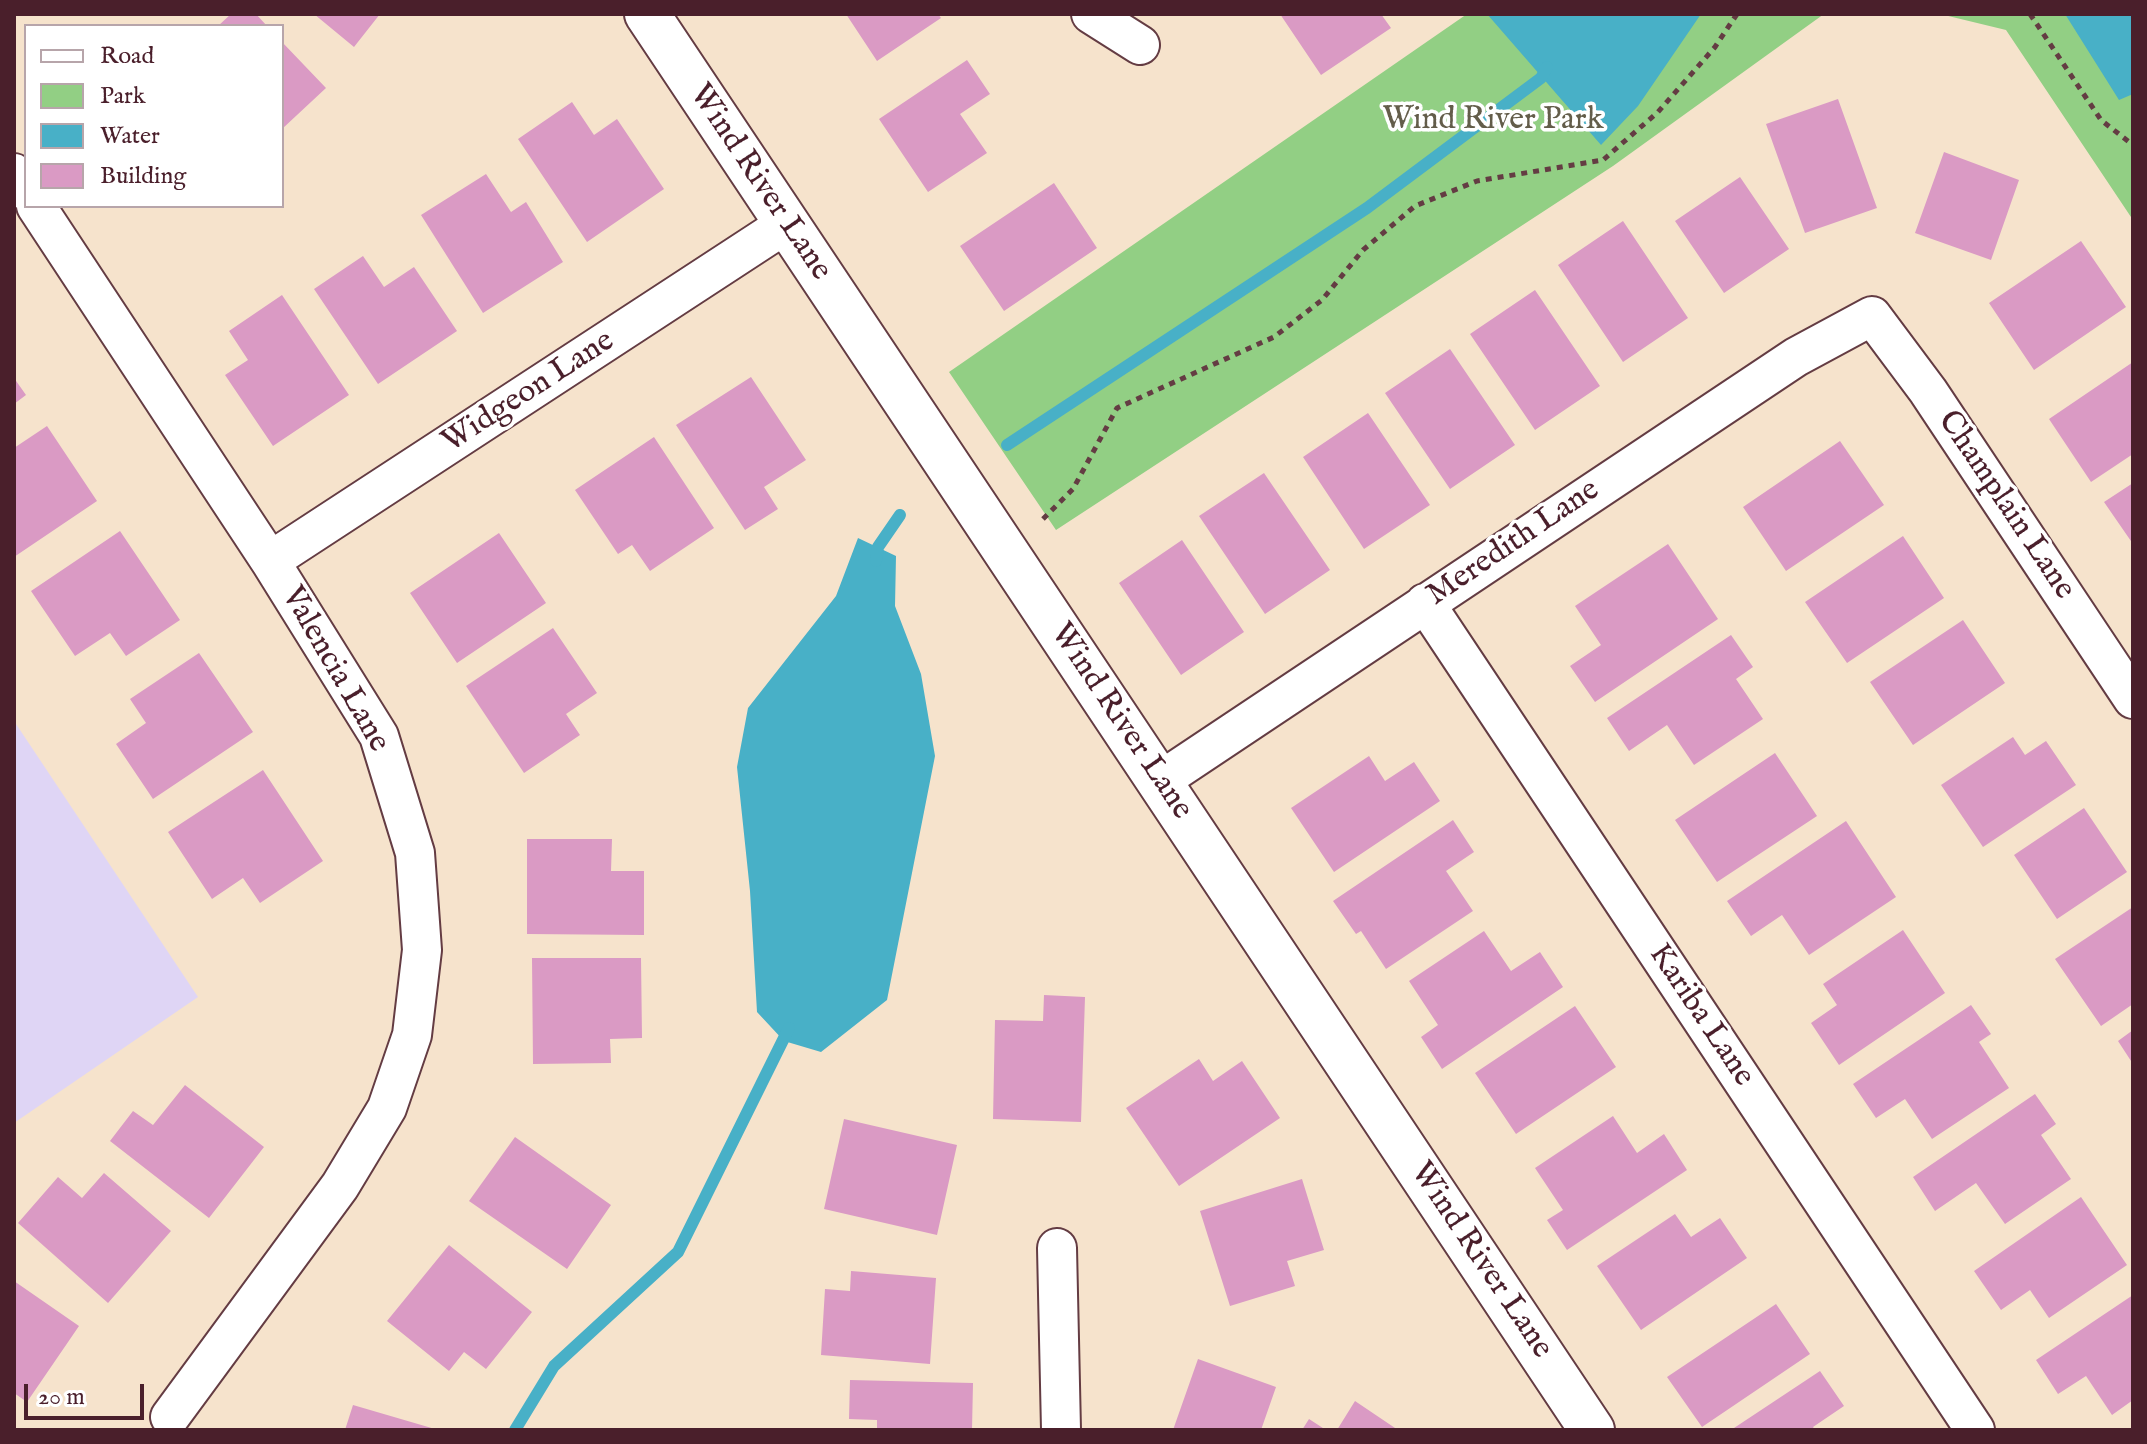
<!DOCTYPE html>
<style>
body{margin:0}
#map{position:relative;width:2147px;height:1444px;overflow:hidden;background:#f6e3cc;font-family:"IM FELL English",serif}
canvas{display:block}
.frame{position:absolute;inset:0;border:16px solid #4a1f2b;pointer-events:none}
.legend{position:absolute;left:24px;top:24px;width:260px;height:184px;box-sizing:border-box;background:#fff;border:2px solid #b7a5aa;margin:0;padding:10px 14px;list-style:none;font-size:24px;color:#4a1f2b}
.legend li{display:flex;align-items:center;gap:16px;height:40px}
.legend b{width:40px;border:2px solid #b7a5aa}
.scale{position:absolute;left:24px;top:1384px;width:120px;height:36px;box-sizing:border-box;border:4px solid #4a1f2b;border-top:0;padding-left:10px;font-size:24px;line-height:28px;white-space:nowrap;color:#4a1f2b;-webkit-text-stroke:6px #fff;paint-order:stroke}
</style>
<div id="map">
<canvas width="2147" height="1444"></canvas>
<div class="frame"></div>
<ul class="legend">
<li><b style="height:10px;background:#fff"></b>Road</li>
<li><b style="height:22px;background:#92cf84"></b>Park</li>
<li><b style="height:22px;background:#48b0c7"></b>Water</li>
<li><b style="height:22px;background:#da9ac4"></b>Building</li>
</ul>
<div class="scale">20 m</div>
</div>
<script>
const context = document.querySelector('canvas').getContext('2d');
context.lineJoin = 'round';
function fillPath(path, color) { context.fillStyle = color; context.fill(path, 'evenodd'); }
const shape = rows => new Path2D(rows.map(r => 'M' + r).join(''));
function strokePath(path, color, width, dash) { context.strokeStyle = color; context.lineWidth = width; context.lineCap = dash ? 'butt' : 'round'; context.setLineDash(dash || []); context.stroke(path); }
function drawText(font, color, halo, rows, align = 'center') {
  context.font = font + ' "IM FELL English",serif'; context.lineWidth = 7; context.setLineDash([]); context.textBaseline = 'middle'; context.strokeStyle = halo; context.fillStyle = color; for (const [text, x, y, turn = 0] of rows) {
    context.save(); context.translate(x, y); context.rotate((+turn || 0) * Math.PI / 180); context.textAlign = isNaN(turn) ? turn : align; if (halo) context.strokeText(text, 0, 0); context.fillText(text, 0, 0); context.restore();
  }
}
const built = shape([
 [14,721,198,997,14,1123]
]);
const green = shape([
 [1467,14,1824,14,1613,166,1056,530,949,372],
 [1940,14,2133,14,2133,220,2006,30]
]);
const water = shape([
 [1487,14,1701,14,1638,106,1601,145],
 [2065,14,2133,14,2133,94,2119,100],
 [858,538,896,556,895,606,921,674,935,756,887,1000,821,1052,784,1041,757,1012,750,891,737,767,748,708,836,596]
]);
const stream = shape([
 [1007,445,1367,208,1541,78,1547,67],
 [876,561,878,547,900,515],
 [515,1430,554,1366,678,1252,789,1028]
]);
const building = shape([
 [231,14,256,14,267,26,218,26],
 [314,14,380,14,354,47],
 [846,14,938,14,941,18,877,61],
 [1280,14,1381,14,1391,28,1321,75],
 [282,42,326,88,282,129],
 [967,60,990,94,960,114,987,153,928,192,879,119],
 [1838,99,1877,208,1805,233,1766,124],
 [572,102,594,135,617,119,664,189,587,242,518,139],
 [1944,152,2019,180,1991,260,1915,233],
 [486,174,511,212,526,202,563,262,483,313,421,215],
 [1740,177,1789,249,1724,293,1675,221],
 [1054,183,1097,248,1004,311,960,246],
 [1623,221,1688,318,1623,362,1558,265],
 [2081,241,2126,307,2034,370,1989,303],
 [363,256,384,287,414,267,457,331,378,384,314,289],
 [1535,290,1600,386,1535,430,1470,334],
 [282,295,349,395,273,446,225,375,248,360,229,331],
 [1450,349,1515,445,1450,489,1385,393],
 [2133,362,2133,454,2091,482,2049,419],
 [751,377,806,460,764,487,778,509,745,530,676,425],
 [14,378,26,395,14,404],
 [1368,413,1430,505,1364,549,1303,457],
 [47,426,97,501,14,557,14,448],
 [654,437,714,528,650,571,632,545,618,554,575,490],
 [1840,441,1884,505,1786,571,1743,507],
 [1264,473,1330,570,1265,614,1199,516],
 [2133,483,2133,544,2104,502],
 [120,531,180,620,126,656,110,633,75,656,31,591],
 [499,533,546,603,457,663,410,593],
 [1903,536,1944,598,1847,663,1805,602],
 [1182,540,1244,632,1181,675,1119,583],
 [1668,544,1718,619,1595,702,1570,666,1601,645,1575,606],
 [1963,620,2005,683,1913,745,1870,682],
 [553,628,597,693,566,714,580,735,524,773,466,686],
 [1731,635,1753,667,1736,679,1763,719,1694,765,1667,725,1629,751,1607,718],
 [199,653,253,732,153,799,116,744,146,723,130,699],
 [2013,737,2025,755,2046,741,2076,785,1983,847,1941,785],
 [1775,753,1817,816,1717,882,1675,820],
 [1369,756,1385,781,1414,762,1440,801,1334,872,1291,808],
 [263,770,323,861,260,903,243,878,212,899,168,832],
 [2084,808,2127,872,2057,919,2014,855],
 [1453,820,1474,852,1446,871,1473,911,1386,969,1361,931,1356,934,1333,901],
 [1846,821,1896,897,1809,955,1782,915,1751,936,1727,901],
 [527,839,612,839,611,871,644,871,644,935,527,934],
 [2133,907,2133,1004,2101,1026,2055,959],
 [1903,930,1945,993,1839,1065,1811,1023,1837,1005,1823,984],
 [1484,931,1511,971,1540,952,1563,987,1442,1069,1421,1037,1438,1025,1409,981],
 [532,958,641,958,642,1038,610,1039,611,1063,533,1064],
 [1044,995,1085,997,1081,1122,993,1119,995,1020,1043,1021],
 [1971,1005,1991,1034,1979,1042,2009,1088,1932,1139,1905,1099,1876,1118,1853,1084],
 [1575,1006,1616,1067,1516,1134,1475,1073],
 [2133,1030,2133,1064,2118,1041],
 [1199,1059,1213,1081,1242,1061,1280,1118,1179,1186,1126,1108],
 [185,1085,264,1147,209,1218,110,1141,133,1111,153,1125],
 [2035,1094,2056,1124,2041,1135,2071,1179,2005,1224,1976,1183,1935,1211,1913,1177],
 [1613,1116,1637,1153,1664,1134,1687,1170,1567,1250,1547,1220,1563,1210,1535,1168],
 [844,1119,957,1145,937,1235,824,1209],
 [515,1137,611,1205,567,1269,469,1201],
 [104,1173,171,1231,108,1303,18,1223,58,1177,82,1198],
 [1302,1179,1324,1250,1287,1261,1295,1286,1230,1306,1200,1211],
 [2081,1197,2127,1265,2049,1318,2030,1290,2001,1310,1974,1271],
 [1675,1214,1691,1237,1720,1218,1747,1258,1641,1330,1597,1266],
 [449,1245,532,1312,486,1369,464,1352,449,1371,387,1321],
 [851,1271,936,1278,930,1364,821,1355,825,1289,850,1291],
 [14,1281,79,1326,27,1402,14,1393],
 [2133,1295,2133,1400,2112,1415,2086,1376,2058,1394,2036,1360],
 [1776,1304,1810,1354,1702,1427,1667,1377],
 [1198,1359,1276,1387,1261,1430,1173,1430],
 [1820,1371,1844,1406,1813,1427,1815,1430,1731,1430],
 [850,1380,973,1383,972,1430,877,1430,877,1420,849,1419],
 [1355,1401,1398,1430,1337,1430],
 [353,1405,435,1429,434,1430,345,1430],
 [1309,1419,1326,1430,1302,1430]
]);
const path = shape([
 [2030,14,2101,120,2133,145],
 [1043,519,1073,489,1117,408,1274,337,1322,300,1363,250,1415,206,1477,181,1603,160,1658,112,1715,47,1737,14]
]);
const street = shape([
 [1091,14,1140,45],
 [14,173,26,191],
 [36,206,270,561,379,736,415,853,422,950,412,1035,387,1108,340,1186,170,1417],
 [270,561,786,224],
 [1425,603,1975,1430],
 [1160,781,1796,357,1872,316,1928,391,2133,699],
 [1057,1248,1061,1430]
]);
const secondary = shape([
 [647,14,1592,1430]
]);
const parkNames = [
 ["Wind River Park",1493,121]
];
const streetNames = [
 ["Wind River Lane",759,183,56],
 ["Widgeon Lane",529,393,-33],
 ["Champlain Lane",2005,506,56],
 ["Meredith Lane",1514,544,-34],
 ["Valencia Lane",334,670,60],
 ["Wind River Lane",1120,722,56],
 ["Kariba Lane",1700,1016,56],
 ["Wind River Lane",1480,1261,56]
];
fillPath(built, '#dfd5f5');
fillPath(green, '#92cf84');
fillPath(water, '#48b0c7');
strokePath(stream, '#48b0c7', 12);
fillPath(building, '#da9ac4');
strokePath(street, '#643c43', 42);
strokePath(secondary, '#643c43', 48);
strokePath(path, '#643c43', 5, [6, 6]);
strokePath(street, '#fff', 38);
strokePath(secondary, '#fff', 44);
drawText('32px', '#635d4a', '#fff', parkNames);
drawText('32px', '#4a1f2b', '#fff', streetNames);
</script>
